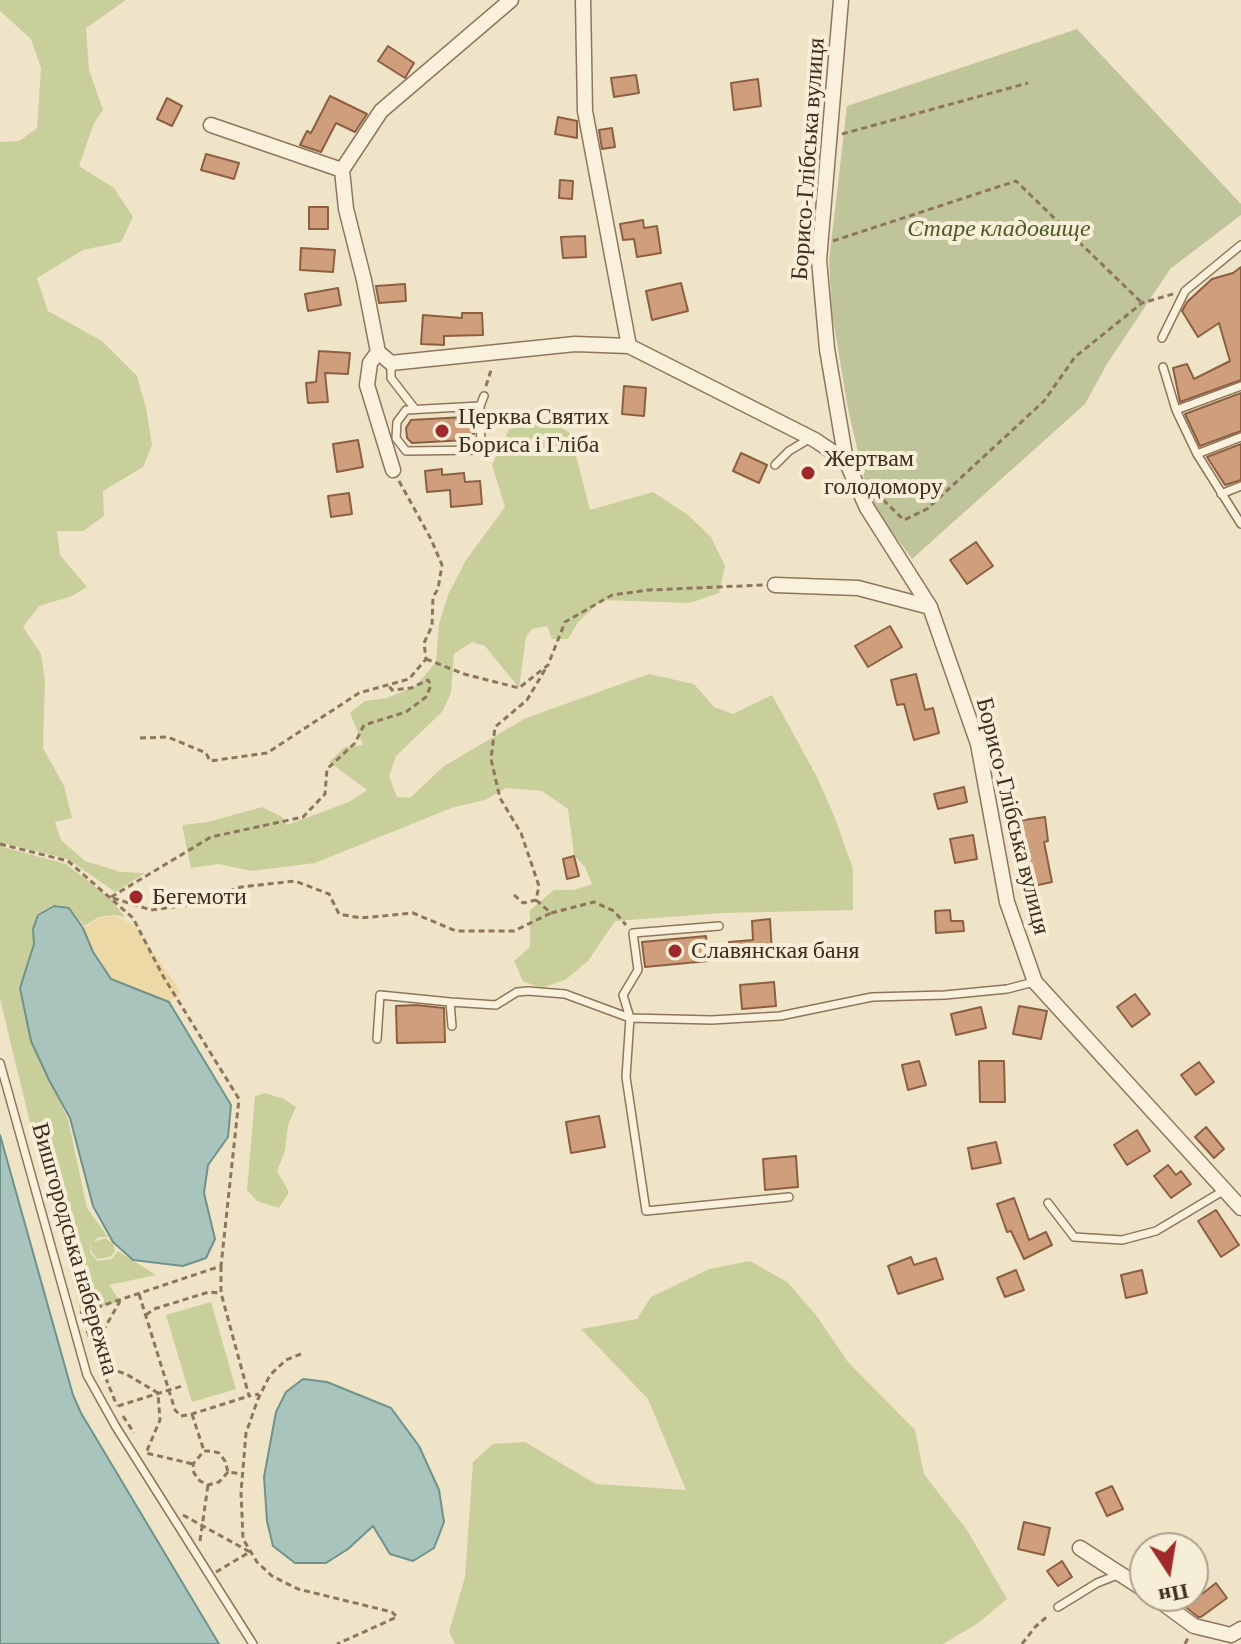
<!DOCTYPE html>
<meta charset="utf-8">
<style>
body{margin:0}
#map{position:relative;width:1241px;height:1644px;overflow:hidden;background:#f0e4c8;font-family:"Crimson Pro",serif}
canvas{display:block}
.north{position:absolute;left:1129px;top:1532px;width:80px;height:80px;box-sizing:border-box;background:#f7eed8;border:2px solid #ada18e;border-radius:50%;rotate:168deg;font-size:22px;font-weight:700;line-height:32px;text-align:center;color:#3d2e20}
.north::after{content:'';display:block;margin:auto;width:28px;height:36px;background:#9e2a2b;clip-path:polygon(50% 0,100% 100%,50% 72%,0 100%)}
</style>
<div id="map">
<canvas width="1241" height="1644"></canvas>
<div class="north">Пн</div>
</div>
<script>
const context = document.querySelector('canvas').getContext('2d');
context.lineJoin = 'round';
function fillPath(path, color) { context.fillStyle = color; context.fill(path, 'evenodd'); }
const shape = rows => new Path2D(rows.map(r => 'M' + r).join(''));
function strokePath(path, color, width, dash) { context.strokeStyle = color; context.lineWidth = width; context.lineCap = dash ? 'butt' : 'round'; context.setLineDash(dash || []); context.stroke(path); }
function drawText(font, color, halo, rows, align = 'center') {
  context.font = font + ' "Crimson Pro",serif'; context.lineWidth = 8; context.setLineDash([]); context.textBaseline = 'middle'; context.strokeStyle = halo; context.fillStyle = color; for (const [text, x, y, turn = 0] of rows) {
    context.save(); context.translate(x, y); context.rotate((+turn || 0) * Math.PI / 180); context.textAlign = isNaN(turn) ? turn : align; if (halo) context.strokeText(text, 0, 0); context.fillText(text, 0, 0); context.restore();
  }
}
const green = shape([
 [0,0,126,0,86,28,89,70,103,110,94,123,79,166,114,188,133,217,121,242,83,250,37,278,48,311,102,341,137,376,146,408,152,445,143,467,103,491,104,516,83,531,57,531,60,555,87,587,72,596,39,606,23,627,41,654,45,680,43,748,64,786,72,818,55,822,61,840,85,861,121,872,145,873,115,892,68,859,2,843,3,847,66,864,110,898,125,917,115,915,99,917,84,926,69,907,53,905,37,914,33,928,34,944,19,987,31,1042,68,1119,87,1208,108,1237,99,1237,93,1242,106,1238,114,1245,115,1252,110,1257,97,1259,91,1251,91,1243,90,1252,97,1261,112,1259,118,1251,156,1275,109,1285,120,1301,81,1313,39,1160,0,999,0,142,19,141,37,128,41,68,31,39,0,11],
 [545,418,570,433,590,510,653,492,688,515,711,537,725,566,719,593,690,603,602,600,578,622,568,639,552,639,547,626,532,629,526,637,519,688,485,646,472,642,454,654,451,693,442,712,396,756,389,776,397,797,410,798,444,766,526,718,649,674,694,684,714,707,733,714,772,695,817,777,835,818,853,869,853,910,723,913,615,921,588,961,565,980,541,988,523,981,514,961,530,947,530,910,554,890,574,890,592,884,585,867,574,855,568,809,542,791,506,788,485,800,454,807,315,863,251,871,219,864,191,868,182,825,208,822,262,807,282,817,287,825,349,802,367,790,329,762,345,747,363,745,350,713,365,701,387,698,416,686,436,662,439,624,448,595,466,560,505,507,492,465,509,429],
 [265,1093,284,1099,296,1107,288,1125,285,1151,277,1171,289,1192,279,1208,257,1201,247,1190,255,1096],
 [750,1261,787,1282,816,1315,848,1362,915,1430,924,1474,967,1530,1007,1599,977,1624,943,1644,455,1644,449,1632,465,1577,473,1462,493,1444,525,1442,596,1484,686,1490,648,1399,581,1329,637,1319,651,1297,709,1269],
 [211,1302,236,1389,192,1402,166,1315]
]);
const sand = shape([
 [113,916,133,924,178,987,179,995,169,1002,111,979,93,952,83,928,100,918]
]);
const cemetery = shape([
 [1077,29,1241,204,1241,215,1170,269,1107,364,1085,404,912,559,869,500,848,409,832,313,829,261,847,106]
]);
const water = shape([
 [54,906,69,908,83,928,93,952,111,979,169,1002,231,1105,228,1137,208,1165,204,1193,215,1239,206,1258,183,1266,133,1260,113,1242,93,1206,70,1118,49,1080,31,1041,20,988,34,944,33,929,38,915,54,906],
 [0,1135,73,1395,81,1413,219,1644,0,1644,0,1135],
 [303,1379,327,1382,391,1408,419,1446,439,1490,444,1522,434,1548,413,1561,390,1554,373,1526,348,1549,326,1563,295,1563,273,1546,267,1521,264,1477,276,1412,286,1392,303,1379]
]);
const building = shape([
 [388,46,414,63,405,78,378,61,388,46],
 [636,75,639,93,614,97,611,78,636,75],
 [758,79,761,106,734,110,731,83,758,79],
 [330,96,367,114,355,132,336,123,321,152,300,145,307,131,311,133,330,96],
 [167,98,182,106,172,126,157,119,167,98],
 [558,117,577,121,577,138,555,134,558,117],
 [612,128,615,147,602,149,599,130,612,128],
 [206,154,239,163,234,179,201,170,206,154],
 [560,180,573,181,572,199,559,198,560,180],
 [309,207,328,207,328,229,309,229,309,207],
 [643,220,644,228,657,226,661,253,637,257,634,239,623,240,620,224,643,220],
 [585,236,586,257,563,258,561,237,585,236],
 [301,248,335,250,333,272,300,270,301,248],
 [1241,267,1241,380,1180,402,1173,368,1187,364,1194,379,1230,361,1219,323,1198,337,1182,311,1187,302,1212,279,1233,273,1241,267],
 [681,283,688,311,652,320,646,291,681,283],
 [405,284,406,301,379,303,376,286,405,284],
 [338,288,341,305,308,311,305,294,338,288],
 [462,313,482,313,483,335,444,336,444,345,421,344,423,315,462,318,462,313],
 [319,351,350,353,348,374,325,373,328,402,308,403,306,383,316,382,319,351],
 [624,386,646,388,644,416,622,414,624,386],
 [1241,393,1241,431,1200,446,1185,414,1241,393],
 [465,417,466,422,474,422,474,434,466,434,467,440,412,443,407,438,406,428,411,420,465,417],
 [358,440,363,467,337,472,333,444,358,440],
 [1241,444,1241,480,1225,485,1207,457,1241,444],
 [741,453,767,465,759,483,733,471,741,453],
 [442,469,442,475,464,473,465,482,480,481,482,504,451,507,450,490,427,492,425,471,442,469],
 [349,493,352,514,331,517,328,496,349,493],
 [976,542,993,566,967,584,950,560,976,542],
 [890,626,902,647,868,667,855,646,890,626],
 [916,674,925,710,933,708,939,733,914,740,904,704,897,705,891,680,916,674],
 [964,787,967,802,938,809,934,794,964,787],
 [1045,817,1048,841,1044,842,1052,882,1029,887,1021,845,1014,846,1010,822,1045,817],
 [973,835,977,859,955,863,950,839,973,835],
 [574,856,579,876,567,879,563,859,574,856],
 [950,910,951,921,963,921,964,931,936,933,935,911,950,910],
 [770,919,772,953,730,956,729,942,753,940,752,921,770,919],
 [706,936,708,961,645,967,642,942,706,936],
 [774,982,776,1006,742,1009,740,985,774,982],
 [1135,994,1150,1014,1132,1027,1117,1007,1135,994],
 [416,1005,444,1008,445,1042,397,1043,396,1006,416,1005],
 [1019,1006,1047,1011,1041,1039,1013,1034,1019,1006],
 [981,1007,986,1028,956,1035,951,1014,981,1007],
 [919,1061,926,1085,908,1090,902,1065,919,1061],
 [979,1061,1004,1061,1005,1102,980,1102,979,1061],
 [1199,1062,1214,1082,1196,1095,1181,1075,1199,1062],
 [599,1116,605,1147,571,1153,566,1122,599,1116],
 [1206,1127,1224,1149,1214,1158,1195,1137,1206,1127],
 [1137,1130,1150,1151,1127,1165,1114,1145,1137,1130],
 [996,1142,1001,1163,972,1169,968,1148,996,1142],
 [796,1156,798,1187,765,1190,763,1159,796,1156],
 [1168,1165,1176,1175,1181,1171,1191,1184,1171,1198,1154,1176,1168,1165],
 [1014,1198,1029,1240,1046,1232,1052,1245,1024,1259,1011,1231,1007,1232,997,1204,1014,1198],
 [1216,1210,1239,1245,1221,1257,1198,1221,1216,1210],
 [911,1257,914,1265,936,1258,943,1279,898,1294,888,1266,911,1257],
 [1016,1270,1024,1290,1005,1297,997,1278,1016,1270],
 [1142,1270,1147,1293,1126,1298,1121,1275,1142,1270],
 [1112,1486,1123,1509,1107,1516,1096,1493,1112,1486],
 [1024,1522,1050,1528,1044,1555,1018,1549,1024,1522],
 [1062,1561,1072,1577,1058,1586,1047,1571,1062,1561],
 [1193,1583,1202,1594,1216,1583,1227,1598,1201,1617,1198,1617,1182,1604,1175,1596,1193,1596,1193,1583]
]);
const path = shape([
 [842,134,1028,83],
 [833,241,1016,181,1142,303],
 [486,386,492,367],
 [876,493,904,520,927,509,1044,401,1075,357,1142,303,1173,294],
 [426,659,464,674,519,688,548,665,565,622,612,595,649,590,763,585],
 [140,738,168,737,206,753,210,761,267,753,359,693,409,679,426,659,424,643,432,626,433,597,438,589,442,565,431,539,399,481],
 [0,844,68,861,133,918,163,976,239,1099,221,1266,80,1313],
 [514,895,523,903,536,900,539,886,521,833,500,798,491,759,495,727,527,700,546,668],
 [111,897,211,837,303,817,325,794,327,769,355,743,364,725,406,712,426,697,431,685,428,680,411,688,392,690,389,686],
 [113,898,151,910,188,905,241,887,295,881,329,894,339,914,361,918,413,913,456,931,514,931,551,913],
 [536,900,551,913,594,902,614,911,626,925],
 [221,1266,221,1293,249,1396,259,1394],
 [139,1294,175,1410,181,1416,192,1414,249,1396],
 [146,1315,154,1309,209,1292,221,1293],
 [87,1331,117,1406],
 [93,1349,120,1301],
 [301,1354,286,1360,270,1375,258,1399,246,1433,241,1492,243,1539,257,1562,272,1576,298,1589,392,1612,397,1617,337,1644],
 [99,1365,126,1374,158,1393,160,1420,146,1453,193,1464],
 [118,1406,182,1386],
 [192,1414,204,1451],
 [123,1416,134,1433],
 [228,1472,219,1482,208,1485,200,1481,194,1473,193,1464,204,1451,212,1451,219,1453,225,1461,228,1472,242,1474],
 [183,1515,250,1552],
 [200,1541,208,1485],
 [216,1572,248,1553],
 [1022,1644,1035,1627,1049,1615],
 [1185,1644,1189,1636]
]);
const service = shape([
 [1162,338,1185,291,1241,245],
 [391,363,391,378,415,409],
 [1163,367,1176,410,1197,454,1241,524],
 [480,406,481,450,406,451,396,438,397,422,406,410,480,406,484,396],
 [1176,410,1241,386],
 [1197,454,1241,437],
 [775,465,789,451,809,439],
 [1221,494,1241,486],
 [630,1018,623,995,638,970,633,933,719,926],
 [452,1026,450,1002,496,1005,517,992,528,991,565,994,630,1018],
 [377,1039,380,995,450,1002],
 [0,1063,87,1375,116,1427,253,1644],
 [789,1197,646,1211,626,1077,630,1018,712,1020,780,1016,872,997,945,995,1007,989,1034,982],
 [1048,1203,1074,1237,1122,1240,1156,1231,1223,1191],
 [1058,1607,1097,1583,1120,1574]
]);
const minor = shape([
 [511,0,381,111,342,170,346,209,364,280,378,352,391,363,575,344,629,346,815,440,846,461],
 [583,0,585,111,629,346],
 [841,0,819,260,827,349,846,461,867,508,930,607,978,744,1007,902,1035,982,1241,1208],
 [211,125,342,170],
 [378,352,370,363,367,385,393,470],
 [775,585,858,588,930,607],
 [1080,1548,1145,1590],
 [1153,1596,1194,1626,1231,1635,1241,1629]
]);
const markers = [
 [442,431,8,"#9e2a2b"],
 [808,473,8,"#9e2a2b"],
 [136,897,8,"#9e2a2b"],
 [675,951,8,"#9e2a2b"]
];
const streetNames = [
 ["Борисо-Глібська вулиця",808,159,-86],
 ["Борисо-Глібська вулиця",1013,816,76],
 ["Вишгородська набережна",75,1249,74]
];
const parkNames = [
 ["Старе кладовище",999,229]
];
const poiNames = [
 ["Церква Святих",458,417],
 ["Бориса і Гліба",458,445],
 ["Жертвам",824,459],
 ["голодомору",824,487],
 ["Бегемоти",152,897],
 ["Славянская баня",691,951]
];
fillPath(green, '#c9cf9b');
fillPath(sand, '#ecd9a5');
fillPath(cemetery, '#bfc49a');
fillPath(water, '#a9c4bc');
strokePath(water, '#6f938a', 2);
fillPath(building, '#cf9f7d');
strokePath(building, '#8d5f41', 2);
strokePath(service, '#8d765c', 10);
strokePath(minor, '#8d765c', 17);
strokePath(path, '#8d765c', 3, [6, 4]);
strokePath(service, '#faf1dc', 7);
strokePath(minor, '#faf1dc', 14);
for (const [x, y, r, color] of markers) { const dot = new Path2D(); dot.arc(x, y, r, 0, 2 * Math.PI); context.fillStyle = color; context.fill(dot); strokePath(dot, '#f7eed8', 3); }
drawText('24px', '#3d2e20', '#f7eed8', streetNames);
drawText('italic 24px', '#4d5a26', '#f7eed8', parkNames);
drawText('24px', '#3d2e20', '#f7eed8', poiNames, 'left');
</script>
